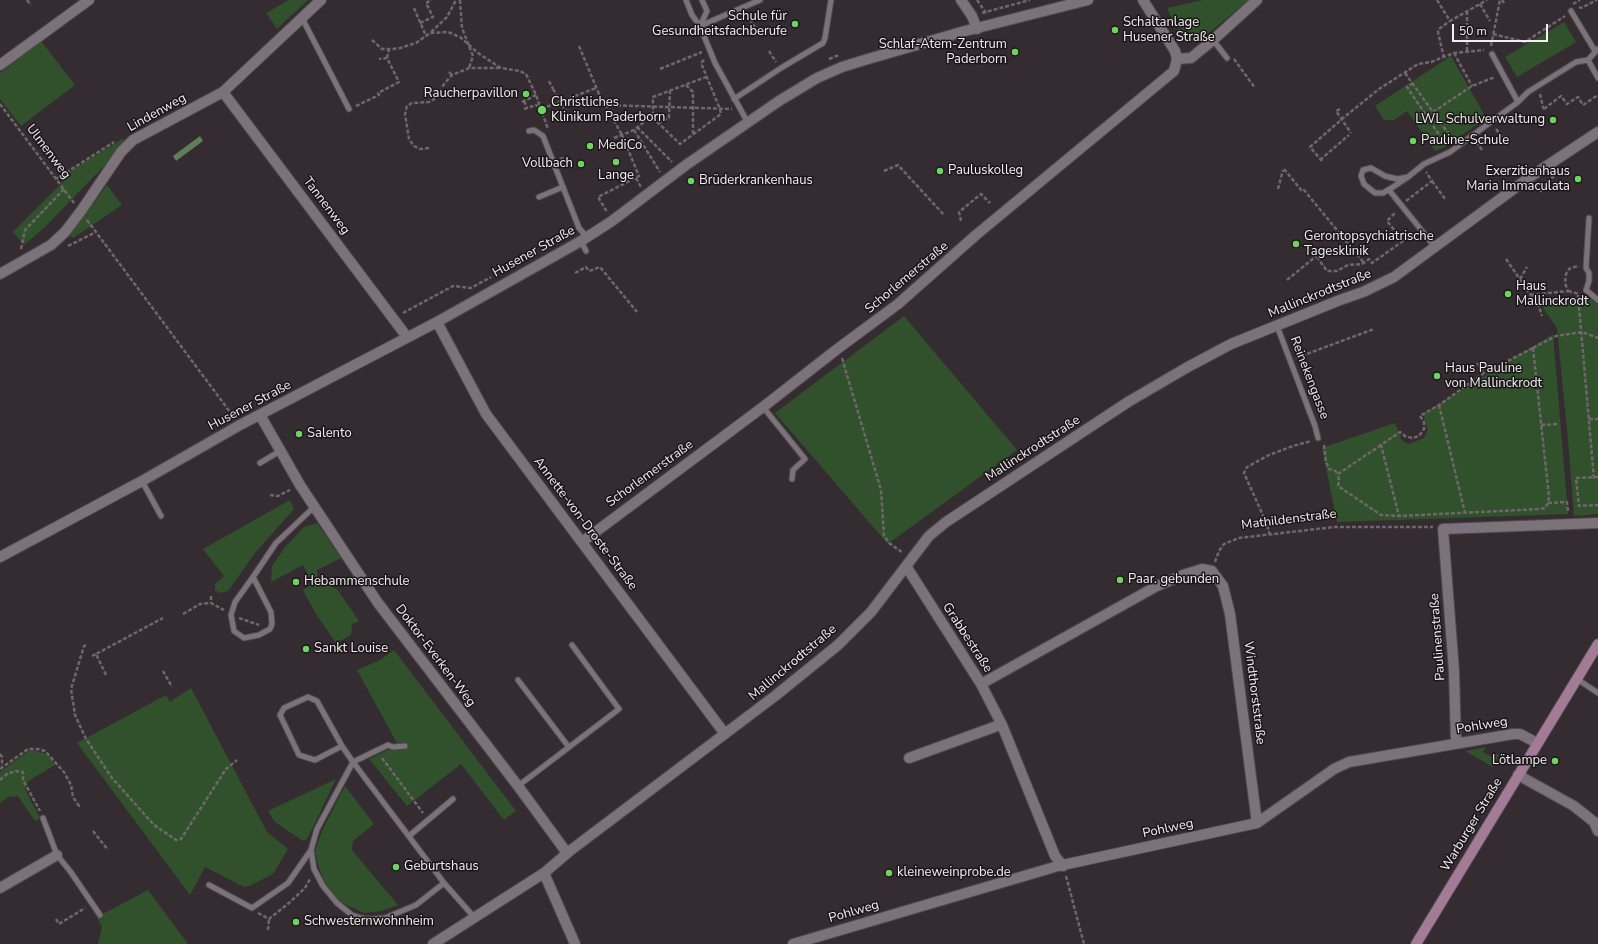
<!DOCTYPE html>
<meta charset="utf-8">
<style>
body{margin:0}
#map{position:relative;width:1598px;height:944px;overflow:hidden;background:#352c32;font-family:"Nunito Sans",sans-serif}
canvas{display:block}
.scale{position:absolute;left:1452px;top:24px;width:96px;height:18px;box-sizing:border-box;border:2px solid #f4eef2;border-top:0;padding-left:5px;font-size:12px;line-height:14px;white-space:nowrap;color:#f4eef2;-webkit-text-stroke:3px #1a1618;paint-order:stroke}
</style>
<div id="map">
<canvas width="1598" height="944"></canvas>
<div class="scale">50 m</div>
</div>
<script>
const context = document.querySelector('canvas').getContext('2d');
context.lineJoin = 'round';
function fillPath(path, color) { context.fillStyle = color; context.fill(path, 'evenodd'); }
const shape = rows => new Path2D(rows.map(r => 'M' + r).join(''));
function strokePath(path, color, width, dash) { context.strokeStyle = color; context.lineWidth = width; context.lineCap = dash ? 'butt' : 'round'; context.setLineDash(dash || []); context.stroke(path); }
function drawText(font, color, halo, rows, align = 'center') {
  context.font = font + ' "Nunito Sans",sans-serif'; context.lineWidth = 3; context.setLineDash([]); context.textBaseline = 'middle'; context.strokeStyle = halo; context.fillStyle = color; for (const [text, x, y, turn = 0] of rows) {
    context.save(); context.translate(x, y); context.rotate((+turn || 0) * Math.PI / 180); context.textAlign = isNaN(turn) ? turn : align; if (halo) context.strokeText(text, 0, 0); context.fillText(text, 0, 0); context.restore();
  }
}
const green = shape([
 [289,0,308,0,277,29,266,13],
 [1203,0,1249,0,1200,40,1174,24,1167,8],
 [1564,22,1576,42,1517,77,1505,57],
 [41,41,75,85,21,126,0,99,0,73],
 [1451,56,1486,118,1445,147,1435,151,1407,111,1394,120,1384,120,1375,106],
 [122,139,128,141,45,227,24,245,13,232,63,182,59,178],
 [107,185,122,205,73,238,70,235],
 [1592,297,1598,302,1598,514,1574,516,1568,440,1557,328,1536,298],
 [904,316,1017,450,889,543,887,543,775,413],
 [1553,334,1568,514,1337,522,1322,448,1395,423,1402,441,1409,444,1424,438,1428,430,1423,414],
 [290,500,294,509,255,553,228,591,220,593,215,590,215,584,224,576,203,549],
 [317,523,341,558,317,570,318,582,337,589,359,621,352,624,351,635,336,643,316,614,303,590,313,584,303,565,271,582,272,566,285,547,304,527],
 [394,650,516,811,504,820,461,764,407,806,369,759,398,745,357,670,380,660],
 [191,688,267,832,288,849,273,874,249,886,244,887,205,867,190,895,77,743,166,695,170,702],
 [1486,747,1483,752,1492,757,1495,753,1499,755,1493,767,1465,751],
 [32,750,44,753,51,758,55,765,28,781,25,789,40,818,35,821,18,796,8,797,0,803,0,772,28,751],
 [336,779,314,825,307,839,303,841,275,822,268,811],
 [345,786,374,824,353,841,352,850,398,905,382,911,364,913,340,902,326,885,319,868,315,851,322,831],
 [148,890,188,944,98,944,102,927,97,917]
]);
const water = shape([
 [200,136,203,141,176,161,173,156]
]);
const path = shape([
 [27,0,31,5],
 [460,0,462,28,473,56,469,68],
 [977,0,986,13],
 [1437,0,1450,21,1487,0],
 [1502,0,1504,3],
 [1480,4,1490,21],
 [1573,4,1580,0],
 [1579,7,1581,8,1597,0],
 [414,8,426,36],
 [982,13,1030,0],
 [747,14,758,33],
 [420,23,433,17,426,3,432,0],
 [431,32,447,17,456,0],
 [1178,33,1180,30,1196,41],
 [1493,34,1525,42,1565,16],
 [372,40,382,49,392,49,400,48,416,43,430,33,448,32,460,37,478,53,501,68,520,71,526,74,536,95,548,129],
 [579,46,599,94],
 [1491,46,1500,0],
 [769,51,776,62],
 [1467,51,1467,12],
 [1454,53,1472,86],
 [387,58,389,49],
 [1444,58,1438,32,1439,29,1450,21],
 [829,59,839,55],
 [1234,59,1255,88],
 [704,60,701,63,720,109,721,114,680,144,653,118,653,97,706,77],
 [660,69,702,52],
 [449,72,452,75],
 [1405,73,1453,140],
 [549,81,553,89],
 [1413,83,1407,87,1446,145],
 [686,85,693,92,693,135],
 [599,94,622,135,639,176,598,197,607,212],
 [1540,94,1543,107,1545,110],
 [524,101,527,108],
 [522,102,536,95],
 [0,104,74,203],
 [605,105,732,109],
 [356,106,379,95,378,93,399,82,387,58,379,59],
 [524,109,536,105,541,109],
 [541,109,596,88],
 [1340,109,1336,111,1351,133],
 [1544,109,1561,96,1567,104,1578,97,1583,105,1598,95],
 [565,110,566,111],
 [1433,112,1472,86,1495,77],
 [658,123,669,118,670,91],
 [637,127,672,162],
 [1496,129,1505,141],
 [634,130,660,172],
 [614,138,634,130,644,122],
 [1476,142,1483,151],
 [429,148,420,149,414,146,409,139,405,114,407,106,412,103,429,102,436,98,444,84,452,75,469,68,501,68],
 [560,159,567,157],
 [1320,160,1349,135],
 [1322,161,1310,147,1342,119,1379,89,1418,64,1431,62,1454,53,1484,50],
 [1284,169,1302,191,1304,190,1364,263],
 [884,171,898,165,944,215],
 [636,178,641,187],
 [56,179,114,142],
 [1432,181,1445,199],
 [1278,189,1283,170],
 [1540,192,1549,180,1557,174],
 [1406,201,1432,181,1426,172],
 [87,220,233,416],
 [961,221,959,212,981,194,990,203],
 [68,246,96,232],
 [1310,247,1327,271,1337,271,1348,265,1362,264,1369,259,1372,263,1403,241,1387,221,1396,212],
 [21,249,25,230,64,189],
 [1506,259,1539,307,1542,316],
 [575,273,586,267,589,271,600,267,637,312],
 [1520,279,1527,267],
 [1287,280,1320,253,1317,249,1314,252],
 [1568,291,1579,294],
 [1530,295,1568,291,1565,283,1566,274,1569,269,1577,266,1579,267],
 [1578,295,1594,479],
 [403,313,453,286,471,288,491,277],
 [1533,348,1549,497,1548,503,1545,508,1540,509,1399,516,1381,445,1400,432,1405,436,1412,438,1419,436,1424,429,1424,422,1420,416,1439,405,1484,373,1533,348],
 [1533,348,1556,336,1582,332,1598,338],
 [842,358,881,490,884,536,889,543,903,553],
 [1296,358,1374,329],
 [1477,363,1484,373],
 [1439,405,1465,513],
 [1589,419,1598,419],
 [1541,425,1558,424],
 [1324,445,1326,462,1329,469,1334,470,1338,474],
 [1381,445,1338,474,1339,480,1338,486,1381,515,1399,516],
 [1598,477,1576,478,1579,506,1598,505],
 [270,495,278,496,290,490],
 [1548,503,1567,502,1568,511],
 [1270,535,1266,522,1244,473,1247,467,1269,455,1293,446,1311,441],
 [1215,562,1219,551,1224,544,1239,538,1334,527,1433,527],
 [211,596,211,603],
 [183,614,200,604,211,603,224,610],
 [239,618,259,625],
 [407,625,414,619],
 [86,645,84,646,71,689,75,715,86,739,112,778,154,825,176,840,181,839,226,769,237,760],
 [92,656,96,654],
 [163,671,172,687],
 [106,675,96,654,163,618],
 [0,754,2,757,2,766],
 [382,758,423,813],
 [0,769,28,749,38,749,45,751,64,772,71,785,73,797,79,806,78,806],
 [0,780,7,774,16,771,23,772,23,780,40,811],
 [93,831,108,850],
 [1066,876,1084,944],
 [258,913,269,919,289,903,305,888,310,879],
 [56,919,59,924,85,908],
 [268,930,269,919]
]);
const lane = shape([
 [686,0,692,15,700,26,760,0],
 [702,0,707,11,700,26,715,63,748,123],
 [1571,11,1595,51],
 [302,18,349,109],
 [1213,40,1227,58],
 [1492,54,1518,102],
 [1588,60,1598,78],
 [734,99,781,68,823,43,825,38,831,0],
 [529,131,534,130,543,136,579,228,587,237],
 [1408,177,1397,179,1385,176,1371,168,1363,170,1361,176,1364,184,1375,193,1383,193,1393,187,1408,177,1424,164,1450,152,1518,102,1528,92,1576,62,1588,60,1598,49],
 [1389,190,1435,247],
 [539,197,563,187],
 [1589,218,1586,268,1589,273,1589,281,1586,290,1598,300],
 [581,241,586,251],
 [1277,326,1315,426,1318,438],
 [763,407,805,459,793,470,792,479],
 [260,463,280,451],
 [142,481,161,516],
 [253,577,271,612,272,624,270,629,259,635,244,638,234,631,231,615,235,602,253,577],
 [253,577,276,543,314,507],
 [1577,679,1598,693],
 [518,680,568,746],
 [342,746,315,760,299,755,280,715,284,708,308,697,317,701,342,746,353,762,388,745,393,747,405,746],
 [518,786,619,709,572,645],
 [43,818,57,855,70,871,100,915],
 [409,836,453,799],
 [311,850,314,869,323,886,337,903,352,915,361,918,370,919,385,918,416,905,444,883],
 [209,885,252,908,288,883,311,850,317,829,353,762,444,883,474,917]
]);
const street = shape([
 [961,0,972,16,977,29],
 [1177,59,1191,58,1213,40,1257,0],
 [0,65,89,0],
 [223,92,407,337],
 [0,274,51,245,65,232,81,211,121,152,133,140,223,92,321,0],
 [437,322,486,414,725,734],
 [260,415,300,485,378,603,518,786,567,853],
 [582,542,763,407,836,350,898,304,976,235,1174,71,1177,59,1175,51,1143,0],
 [0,557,142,481,240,425,437,322,581,241,612,221,686,165,779,101,817,78,842,67,868,59,965,31,1088,0],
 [906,566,981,684,1002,725,1055,856,1063,866],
 [981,684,1157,586,1183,575,1202,569,1212,571,1223,586,1230,614,1257,823],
 [1456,743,1454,671,1443,529,1598,523],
 [909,758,997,726,1002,725],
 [1518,775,1574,806,1594,822,1598,831],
 [544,873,575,944],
 [0,888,57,855],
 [433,944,544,873,571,850,775,696,838,645,871,612,929,536,946,522,1128,402,1186,368,1231,344,1340,300,1363,292,1394,277,1530,177,1598,132],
 [793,944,1058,866,1257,823,1334,769,1349,762,1513,734,1520,734,1537,743]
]);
const secondary = shape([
 [1416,944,1598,644]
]);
const pathBridge = shape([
 [553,89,565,110]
]);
const markers = [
 [795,24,4,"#6fd360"],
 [1115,30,4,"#6fd360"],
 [1015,52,4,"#6fd360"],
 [526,94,4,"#6fd360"],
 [542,110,5,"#6fd360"],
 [1553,120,4,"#6fd360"],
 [1413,141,4,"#6fd360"],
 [590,146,4,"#6fd360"],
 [616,162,4,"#6fd360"],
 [581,164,4,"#6fd360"],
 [940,171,4,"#6fd360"],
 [1578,179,4,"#6fd360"],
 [691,181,4,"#6fd360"],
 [1296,244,4,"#6fd360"],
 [1508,294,4,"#6fd360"],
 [1437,376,4,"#6fd360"],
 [299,434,4,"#6fd360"],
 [1120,580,4,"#6fd360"],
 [296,582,4,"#6fd360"],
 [306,649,4,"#6fd360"],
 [1555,761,4,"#6fd360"],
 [396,867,4,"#6fd360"],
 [889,873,4,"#6fd360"],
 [296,922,4,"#6fd360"]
];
const poiNames = [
 ["Schule für",787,17,"right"],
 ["Gesundheitsfachberufe",787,32,"right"],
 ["Schaltanlage",1123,23],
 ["Husener Straße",1123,38],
 ["Schlaf-Atem-Zentrum",1007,45,"right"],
 ["Paderborn",1007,60,"right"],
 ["Raucherpavillon",518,94,"right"],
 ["Christliches",551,103],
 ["Klinikum Paderborn",551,118],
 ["LWL Schulverwaltung",1545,120,"right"],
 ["Pauline-Schule",1421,141],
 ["MediCo",598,146],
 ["Vollbach",573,164,"right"],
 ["Pauluskolleg",948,171],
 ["Exerzitienhaus",1570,172,"right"],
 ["Maria Immaculata",1570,187,"right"],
 ["Lange",616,176,"center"],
 ["Brüderkrankenhaus",699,181],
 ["Gerontopsychiatrische",1304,237],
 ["Tagesklinik",1304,252],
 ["Haus",1516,287],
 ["Mallinckrodt",1516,302],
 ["Haus Pauline",1445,369],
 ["von Mallinckrodt",1445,384],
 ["Salento",307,434],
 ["Paar. gebunden",1128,580],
 ["Hebammenschule",304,582],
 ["Sankt Louise",314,649],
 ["Lötlampe",1547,761,"right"],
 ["Geburtshaus",404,867],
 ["kleineweinprobe.de",897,873],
 ["Schwesternwohnheim",304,922]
];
const streetNames = [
 ["Lindenweg",157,113,-29],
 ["Ulmenweg",48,152,53],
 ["Tannenweg",326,206,53],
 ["Husener Straße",534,252,-29],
 ["Schorlemerstraße",907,278,-40],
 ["Mallinckrodtstraße",1320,294,-22],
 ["Reinekengasse",1309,378,69],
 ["Husener Straße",250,406,-28],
 ["Mallinckrodtstraße",1033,449,-33],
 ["Schorlemerstraße",650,474,-36],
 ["Mathildenstraße",1289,520,-7],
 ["Annette-von-Droste-Straße",585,524,53],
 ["Paulinenstraße",1438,637,-94],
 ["Grabbestraße",967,638,57],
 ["Doktor-Everken-Weg",435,656,53],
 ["Mallinckrodtstraße",793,663,-40],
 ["Windthorststraße",1254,693,83],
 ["Pohlweg",1482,726,-9],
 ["Warburger Straße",1472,825,-59],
 ["Pohlweg",1168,829,-12],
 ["Pohlweg",854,912,-16]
];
fillPath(green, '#30512b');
fillPath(water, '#5d8057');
strokePath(lane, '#50494d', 7);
strokePath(street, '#50494d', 12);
strokePath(secondary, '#50494d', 12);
strokePath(path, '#6f676c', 2.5, [4, 2]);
strokePath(lane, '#7c7279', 5);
strokePath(street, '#7c7279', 10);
strokePath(secondary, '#a37b96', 10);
strokePath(pathBridge, '#6f676c', 2.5, [4, 2]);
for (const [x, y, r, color] of markers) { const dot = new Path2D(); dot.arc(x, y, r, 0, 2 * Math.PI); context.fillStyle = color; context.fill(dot); strokePath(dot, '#1a1618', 1.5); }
drawText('13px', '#f4eef2', '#1a1618', poiNames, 'left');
drawText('13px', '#f4eef2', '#1a1618', streetNames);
</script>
